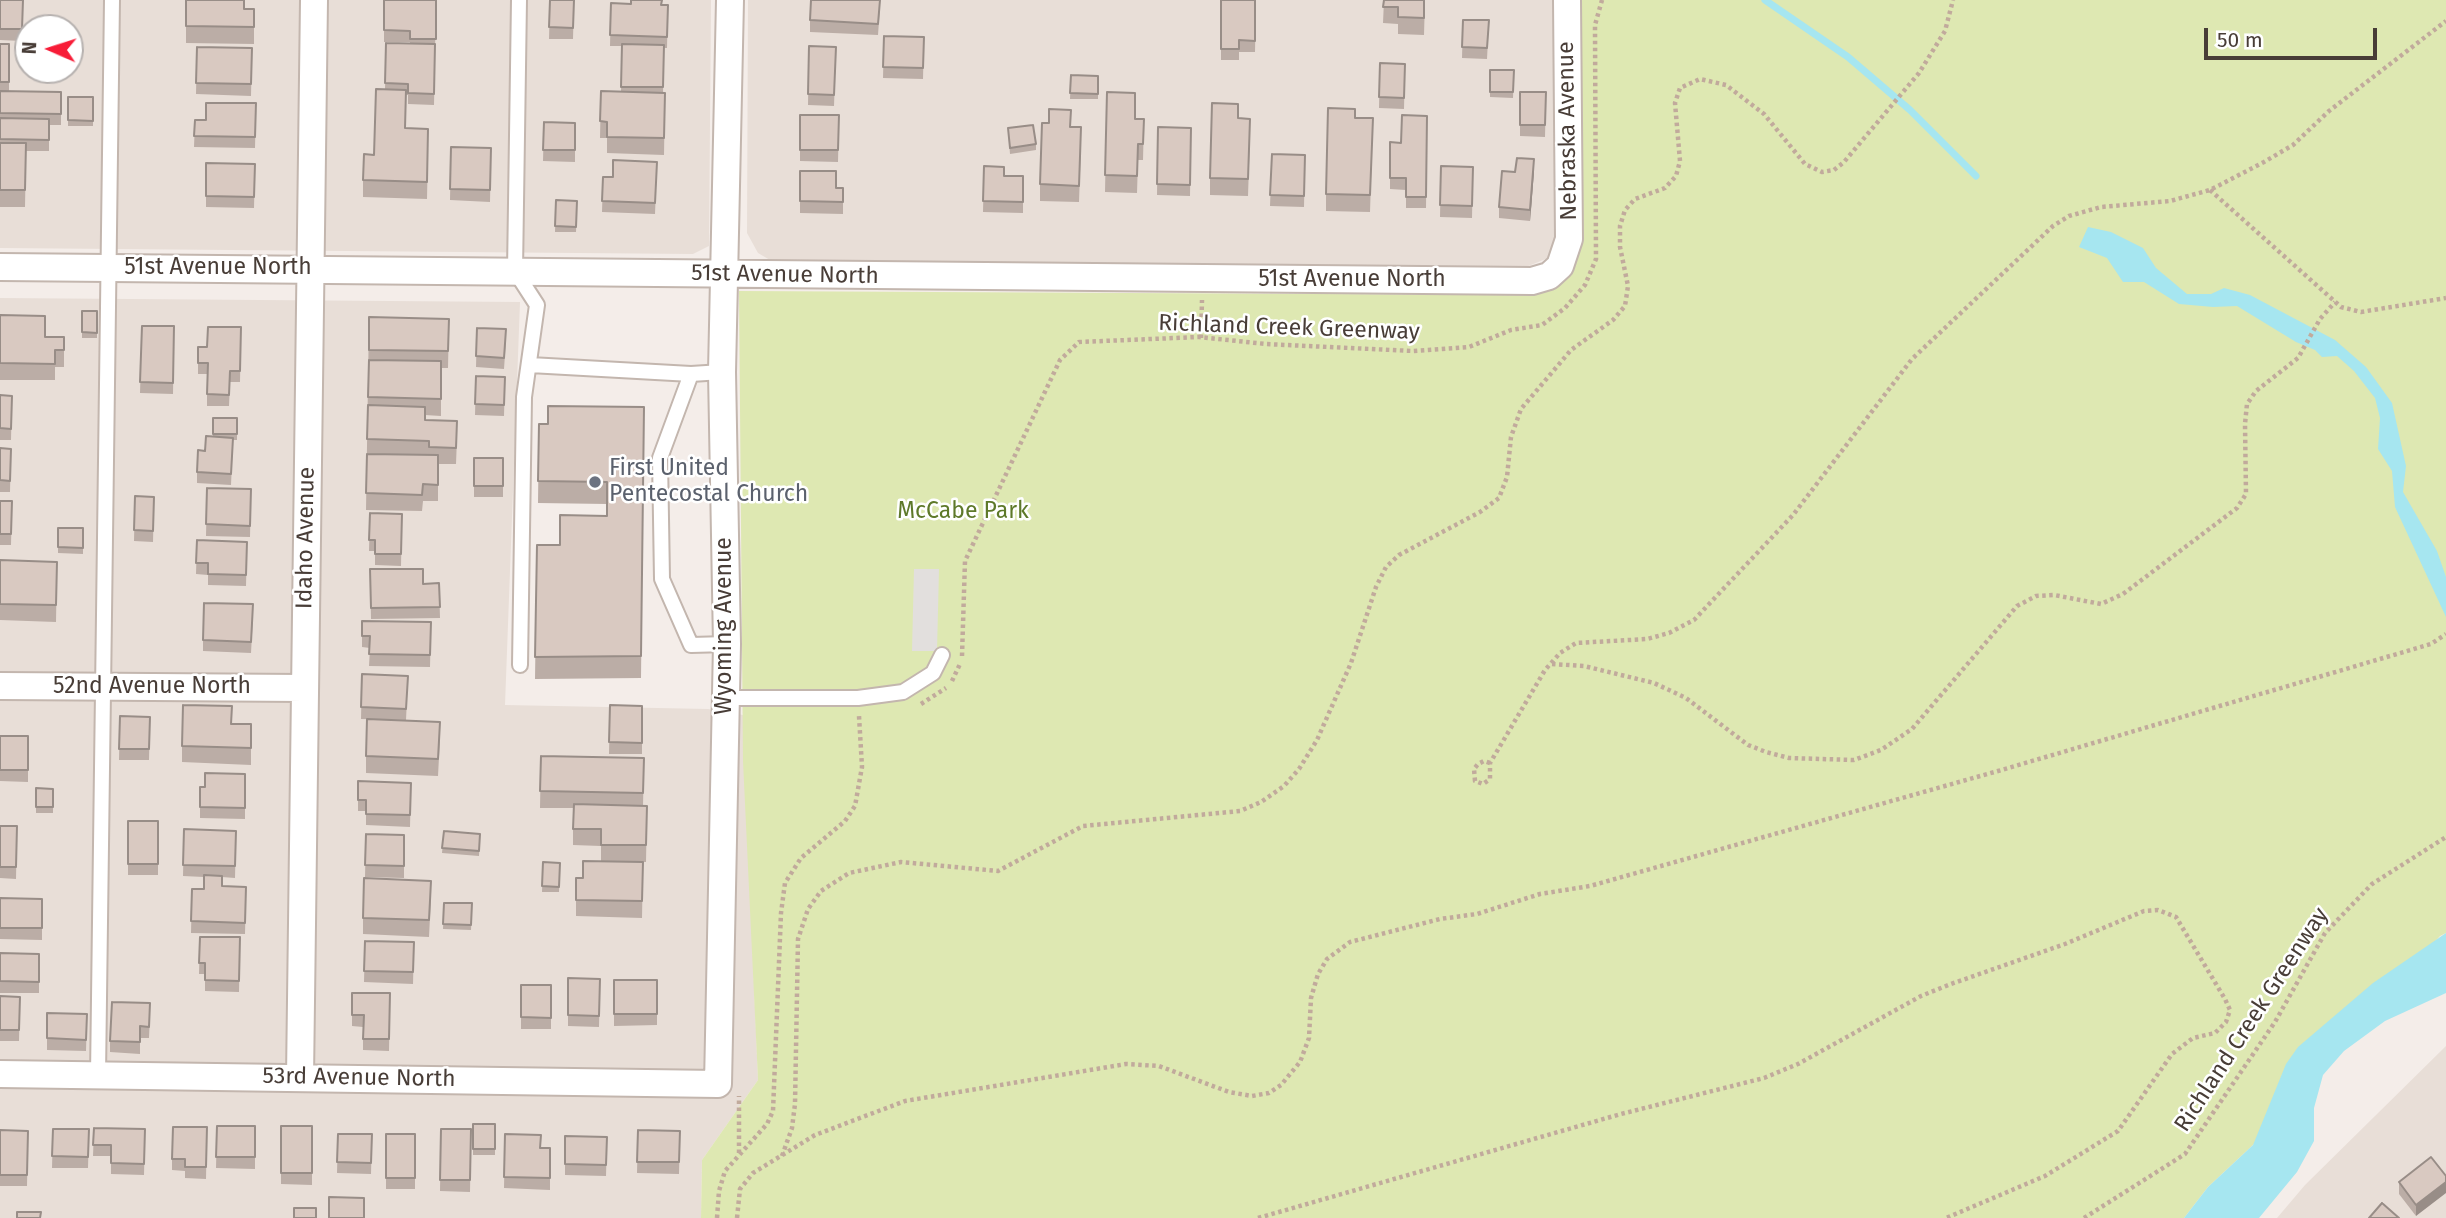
<!DOCTYPE html>
<style>
body{margin:0}
#map{position:relative;width:2446px;height:1218px;overflow:hidden;background:#f4ede9;font-family:"Fira Sans",sans-serif}
canvas{display:block}
.north{position:absolute;left:14px;top:14px;width:70px;height:70px;box-sizing:border-box;background:#fff;border:2px solid #b6b1af;border-radius:50%;rotate:273deg;font-size:19px;font-weight:700;line-height:28px;text-align:center;color:#483d37}
.north::after{content:'';display:block;margin:auto;width:24px;height:32px;background:#f71c37;clip-path:polygon(50% 0,100% 100%,50% 72%,0 100%)}
.scale{position:absolute;left:2204px;top:28px;width:173px;height:32px;box-sizing:border-box;border:4px solid #483d37;border-top:0;padding-left:9px;font-size:21px;line-height:24px;white-space:nowrap;color:#483d37;-webkit-text-stroke:5px #fff;paint-order:stroke}
</style>
<div id="map">
<canvas width="2446" height="1218"></canvas>
<div class="north">N</div>
<div class="scale">50 m</div>
</div>
<script>
const context = document.querySelector('canvas').getContext('2d');
context.lineJoin = 'round';
function fillPath(path, color) { context.fillStyle = color; context.fill(path, 'evenodd'); }
const shape = rows => new Path2D(rows.map(r => 'M' + r).join(''));
function strokePath(path, color, width, dash) { context.strokeStyle = color; context.lineWidth = width; context.lineCap = dash ? 'butt' : 'round'; context.setLineDash(dash || []); context.stroke(path); }
function drawText(font, color, halo, rows, align = 'center') {
  context.font = font + ' "Fira Sans",sans-serif'; context.lineWidth = 5; context.setLineDash([]); context.textBaseline = 'middle'; context.strokeStyle = halo; context.fillStyle = color; for (const [text, x, y, turn = 0] of rows) {
    context.save(); context.translate(x, y); context.rotate((+turn || 0) * Math.PI / 180); context.textAlign = isNaN(turn) ? turn : align; if (halo) context.strokeText(text, 0, 0); context.fillText(text, 0, 0); context.restore();
  }
}
const residential = shape([
 [0,0,711,0,709,246,693,254,0,248],
 [28,28,70,28,70,70,28,70],
 [748,0,1554,0,1559,242,1548,258,1526,267,770,260,758,253,747,233],
 [0,298,520,302,505,705,708,709,743,715,758,1080,702,1160,701,1218,0,1218],
 [2446,1046,2446,1218,2277,1218,2305,1185]
]);
const green = shape([
 [1578,0,2446,0,2446,933,2440,936,2253,1145,2208,1187,2184,1218,701,1218,702,1160,758,1080,743,761,739,291,1516,295,1545,291,1567,276,1579,251]
]);
const parking = shape([
 [914,569,939,569,937,651,912,651]
]);
const water = shape([
 [2088,227,2111,232,2143,248,2156,268,2187,294,2211,294,2224,288,2250,295,2335,340,2366,367,2392,403,2406,466,2403,492,2437,551,2446,577,2446,617,2395,507,2392,471,2378,449,2380,418,2375,398,2354,371,2337,356,2322,357,2315,350,2296,342,2237,306,2213,307,2179,304,2144,282,2123,282,2107,258,2079,247],
 [2446,933,2446,993,2385,1021,2344,1051,2323,1075,2314,1108,2314,1141,2297,1172,2259,1218,2184,1218,2208,1187,2253,1145,2286,1064,2298,1047,2373,983]
]);
const stream = shape([
 [1765,0,1848,57,1910,110,1976,176]
]);
const path = shape([
 [2210,190,2341,307,2361,312,2446,298],
 [1201,338,1202,300],
 [962,656,965,561,1060,360,1079,342,1199,337,1266,344,1413,351,1469,347,1511,330,1542,325,1565,308,1585,285,1596,259,1595,25,1602,0],
 [1552,664,1584,666,1654,683,1686,698,1748,745,1766,752,1789,758,1854,760,1881,750,1912,729,2017,606,2036,596,2054,595,2101,604,2123,594,2237,508,2246,494,2245,424,2247,404,2256,391,2298,358,2320,319,2335,302],
 [952,681,960,664],
 [921,704,946,688],
 [1490,763,1484,761,1478,764,1474,769,1475,781,1483,784,1490,779,1490,763,1545,670,1560,653,1576,643,1647,639,1669,633,1694,620,1793,515,1912,359,2053,226,2069,216,2101,207,2170,201,2210,190,2264,162,2293,145,2329,111,2446,21],
 [739,1153,739,1096],
 [782,1156,792,1128,795,1104,798,939,808,909,821,891,849,873,901,862,998,871,1083,826,1240,811,1261,802,1284,786,1299,769,1317,740,1351,663,1376,587,1386,567,1399,555,1480,512,1499,498,1507,477,1511,437,1521,409,1571,350,1613,320,1625,306,1628,286,1620,247,1620,226,1625,210,1635,199,1665,188,1676,176,1680,161,1675,103,1680,88,1700,79,1726,85,1764,114,1805,164,1822,172,1834,170,1844,162,1919,73,1945,31,1953,0],
 [717,1218,719,1191,725,1171,767,1124,773,1111,781,913,785,883,801,858,845,821,855,806,862,767,859,716],
 [737,1218,740,1189,753,1173,815,1135,905,1101,1126,1064,1159,1066,1229,1092,1252,1096,1269,1093,1281,1085,1300,1062,1309,1038,1311,998,1318,974,1327,959,1350,942,1440,919,1477,914,1540,894,1590,886,1998,771,2431,644,2446,634],
 [1258,1218,1621,1114,1764,1078,1798,1064,1921,996,1951,984,2065,944,2144,911,2158,910,2176,917,2225,999,2230,1010,2226,1022,2215,1033,2193,1038,2172,1054,2118,1131,2045,1176,1946,1218],
 [2084,1218,2185,1154,2275,1022,2325,933,2372,884,2446,837]
]);
const lane = shape([
 [519,0,515,271,537,305,524,397,520,665],
 [530,365,691,374,722,372],
 [691,374,660,458,662,579,691,645,727,644],
 [726,698,858,698,903,692,933,673,942,655],
 [98,1075,112,0]
]);
const street = shape([
 [0,267,1532,281,1549,276,1560,266,1569,239,1567,0],
 [0,686,304,688],
 [0,1074,718,1084,727,644,722,372,730,0],
 [300,1077,314,0]
]);
const wall = shape([
 [0,0,23,0,22,41,0,40],
 [186,0,244,9,254,9,254,44,186,43],
 [384,0,436,0,434,105,408,104,408,95,406,95,405,128,428,146,427,199,363,197,363,180,374,155,385,89,386,43,410,44,410,42,384,42],
 [550,0,574,0,573,39,549,39],
 [1221,0,1256,0,1255,52,1239,52,1239,60,1221,60],
 [1384,0,1425,0,1424,35,1398,34,1398,24,1383,23],
 [611,3,668,5,667,48,664,48,663,93,665,93,664,155,607,153,607,138,600,138,601,91,621,92,622,46,610,46],
 [880,7,878,35,810,32,810,20],
 [1463,20,1489,20,1487,59,1462,58],
 [884,36,924,37,923,79,883,78],
 [0,44,9,44,9,91,61,92,61,125,49,125,49,151,26,151,25,207,0,207],
 [809,46,836,47,834,106,808,105],
 [197,47,252,48,251,96,196,94],
 [1380,63,1405,64,1404,109,1379,108],
 [1490,70,1514,70,1513,98,1490,97],
 [1071,75,1098,76,1098,99,1070,99],
 [1107,92,1135,119,1144,119,1143,160,1138,160,1137,193,1105,192],
 [1520,92,1546,92,1545,137,1520,136],
 [68,97,93,97,93,126,68,126],
 [256,103,255,148,194,147,195,120,206,120],
 [800,115,839,115,838,162,800,161],
 [1427,116,1426,208,1406,208,1406,190,1390,189,1390,142,1401,143],
 [1238,118,1250,135,1248,196,1210,195,1210,178],
 [1355,118,1373,118,1370,212,1326,211,1326,194],
 [544,122,575,123,575,162,543,161],
 [1071,127,1081,144,1079,202,1040,201,1040,184],
 [1158,127,1191,128,1190,196,1157,195],
 [1008,128,1036,144,1036,150,1010,154],
 [451,147,491,148,490,202,450,200],
 [1272,154,1305,155,1304,207,1270,206],
 [657,162,655,214,602,212,603,177,613,177],
 [206,163,255,164,254,208,206,207],
 [984,166,1004,176,1023,176,1023,213,983,212],
 [1441,166,1473,167,1472,218,1440,217],
 [800,171,836,188,843,188,843,214,800,213],
 [1534,171,1530,221,1499,218,1499,207],
 [556,200,577,201,576,232,555,232],
 [82,311,97,311,97,338,82,338],
 [0,315,45,337,64,337,64,367,55,367,55,380,0,380],
 [369,317,449,319,448,368,441,368,441,416,425,415,425,420,457,438,456,464,438,464,438,501,423,501,422,511,366,510],
 [142,326,174,326,173,394,140,393],
 [241,327,240,382,230,382,229,406,207,406,207,374,198,374,198,347,207,347],
 [477,328,506,340,504,369,476,367],
 [476,376,505,377,504,416,475,415],
 [0,395,12,396,11,440,0,440],
 [644,407,641,678,535,679,537,545,560,545,607,516,607,504,538,503,539,424,548,424],
 [213,418,237,418,237,440,233,440,231,485,197,483,197,472,205,451,213,437],
 [0,448,11,449,10,492,0,492],
 [474,458,503,458,503,497,474,497],
 [207,488,251,489,250,537,206,536],
 [135,496,154,497,153,542,134,541],
 [0,501,12,501,11,545,0,545],
 [370,513,402,514,401,566,375,565,375,551,369,551],
 [58,528,83,528,83,554,58,553],
 [197,540,247,542,246,586,208,585,208,575,196,574],
 [0,560,57,562,56,622,0,620],
 [370,569,423,584,439,583,440,618,371,619],
 [253,616,251,653,203,651,203,640],
 [362,621,431,622,430,667,369,666,370,648,362,647],
 [362,674,408,676,406,720,361,719],
 [610,705,642,706,642,754,609,754],
 [120,716,150,717,149,760,119,760],
 [232,724,251,741,251,765,182,762,182,746],
 [0,736,28,736,28,782,0,781],
 [440,738,438,776,366,773,366,756],
 [541,756,644,758,643,806,647,806,646,862,601,861,601,846,573,845,573,808,540,808],
 [245,774,245,819,200,818,200,787,205,787],
 [358,781,411,783,410,827,366,825,366,811,358,811],
 [36,788,53,789,53,813,36,813],
 [128,821,158,821,158,875,128,875],
 [0,826,17,826,16,879,0,878],
 [184,829,236,831,235,878,222,877,222,886,246,887,245,934,191,933,192,889,204,889,204,877,183,876],
 [444,831,480,834,479,856,442,853],
 [366,834,404,835,404,878,365,877],
 [543,862,560,863,559,892,542,892],
 [643,862,642,918,576,916,576,878,583,878],
 [431,897,429,937,363,934,363,918],
 [0,898,42,899,42,940,0,939],
 [444,903,472,903,471,930,443,929],
 [200,937,240,937,239,992,205,991,205,974,199,974],
 [365,941,414,942,413,984,364,982],
 [0,953,39,954,39,993,0,993],
 [568,978,600,979,599,1027,568,1026],
 [614,980,657,980,657,1025,614,1026],
 [521,985,551,985,551,1029,521,1029],
 [352,993,390,993,389,1051,363,1050,363,1027,352,1026],
 [0,996,20,997,19,1041,0,1041],
 [47,1013,87,1014,86,1051,47,1050],
 [150,1015,149,1038,140,1038,140,1054,110,1052,110,1041],
 [473,1124,495,1124,495,1155,473,1155],
 [217,1126,255,1126,255,1169,216,1168],
 [281,1126,312,1126,312,1185,281,1184],
 [207,1127,206,1179,185,1178,185,1171,172,1170,172,1159],
 [94,1128,145,1129,144,1175,111,1174,111,1156,93,1156],
 [53,1129,89,1129,88,1168,52,1168],
 [441,1129,471,1129,470,1192,440,1191],
 [0,1130,28,1131,27,1186,0,1186],
 [638,1130,680,1131,679,1174,637,1173],
 [338,1134,372,1134,371,1174,337,1173],
 [386,1134,415,1134,415,1189,386,1189],
 [505,1134,541,1148,550,1148,550,1190,504,1188],
 [565,1136,607,1137,606,1176,565,1175],
 [2431,1157,2416,1216,2399,1194,2399,1182]
]);
const shadedWall = shape([
 [1534,159,1534,171,1530,221,1530,210],
 [2446,1182,2446,1193,2416,1216,2416,1205]
]);
const building = shape([
 [0,0,23,0,22,29,0,29,0,0],
 [186,0,244,0,244,9,254,9,254,27,186,26,186,0],
 [384,0,436,0,436,39,410,39,410,31,384,30,384,0],
 [550,0,574,0,573,28,549,27,550,0],
 [631,0,662,0,661,5,668,5,667,37,610,35,611,3,631,4,631,0],
 [811,0,880,0,878,24,810,20,811,0],
 [1221,0,1255,0,1255,41,1239,40,1239,49,1221,49,1221,0],
 [1384,0,1424,0,1424,18,1398,17,1398,7,1383,7,1384,0],
 [1463,20,1489,20,1487,48,1462,47,1463,20],
 [884,36,924,37,923,68,883,67,884,36],
 [386,43,435,44,434,94,408,93,408,84,385,83,386,43],
 [0,44,9,44,9,82,0,82,0,44],
 [622,44,664,45,663,87,621,87,622,44],
 [809,46,836,47,834,95,808,94,809,46],
 [197,47,252,48,251,84,196,83,197,47],
 [1380,63,1405,64,1404,98,1379,97,1380,63],
 [1490,70,1514,70,1513,92,1490,92,1490,70],
 [1071,75,1098,76,1098,94,1070,93,1071,75],
 [376,89,406,90,405,128,428,129,427,182,363,180,364,154,374,155,376,89],
 [0,91,61,92,61,114,0,113,0,91],
 [601,91,665,93,664,138,607,137,607,122,600,121,601,91],
 [1107,92,1135,93,1135,119,1144,119,1143,144,1138,144,1137,176,1105,175,1107,92],
 [1520,92,1546,92,1545,125,1520,125,1520,92],
 [68,97,93,97,93,121,68,120,68,97],
 [206,103,256,103,255,137,194,136,195,120,206,120,206,103],
 [1212,103,1238,104,1238,118,1250,119,1248,179,1210,178,1212,103],
 [1328,108,1355,109,1355,118,1373,118,1370,195,1326,194,1328,108],
 [1049,109,1071,110,1070,127,1081,127,1079,186,1040,184,1042,123,1049,123,1049,109],
 [800,115,839,115,838,150,800,150,800,115],
 [1402,115,1427,116,1426,197,1406,197,1406,178,1390,178,1390,142,1401,143,1402,115],
 [0,118,49,119,49,140,0,139,0,118],
 [544,122,575,123,575,150,543,150,544,122],
 [1033,125,1036,144,1010,148,1008,128,1033,125],
 [1158,127,1191,128,1190,185,1157,184,1158,127],
 [0,143,26,143,25,190,0,190,0,143],
 [451,147,491,148,490,190,450,189,451,147],
 [1272,154,1305,155,1304,196,1270,195,1272,154],
 [1517,158,1534,159,1530,210,1499,207,1502,171,1515,172,1517,158],
 [613,160,657,162,655,203,602,201,603,177,613,177,613,160],
 [206,163,255,164,254,197,206,196,206,163],
 [984,166,1004,167,1004,176,1023,176,1023,202,983,201,984,166],
 [1441,166,1473,167,1472,206,1440,205,1441,166],
 [800,171,836,171,836,188,843,188,843,202,800,201,800,171],
 [556,200,577,201,576,227,555,226,556,200],
 [82,311,97,311,97,333,82,332,82,311],
 [0,315,45,316,45,337,64,337,64,350,55,350,55,364,0,363,0,315],
 [369,317,449,319,448,351,369,350,369,317],
 [142,326,174,326,173,383,140,382,142,326],
 [208,327,241,327,240,371,230,371,229,395,207,394,208,363,198,363,198,347,207,347,208,327],
 [477,328,506,329,504,358,476,356,477,328],
 [369,360,441,361,441,399,368,397,369,360],
 [476,376,505,377,504,405,475,404,476,376],
 [0,395,12,396,11,429,0,428,0,395],
 [368,405,425,407,425,420,457,421,456,448,429,447,429,441,367,439,368,405],
 [548,406,644,407,641,656,535,657,537,545,560,545,560,515,607,516,607,482,538,481,539,424,548,424,548,406],
 [213,418,237,418,237,434,213,434,213,418],
 [206,436,233,438,231,474,197,472,198,450,205,451,206,436],
 [0,448,11,449,10,481,0,480,0,448],
 [367,454,438,455,438,485,423,484,422,495,366,493,367,454],
 [474,458,503,458,503,486,474,486,474,458],
 [207,488,251,489,250,526,206,524,207,488],
 [135,496,154,497,153,531,134,530,135,496],
 [0,501,12,501,11,534,0,534,0,501],
 [370,513,402,514,401,554,375,554,375,540,369,540,370,513],
 [58,528,83,528,83,548,58,547,58,528],
 [197,540,247,542,246,575,208,574,208,563,196,563,197,540],
 [0,560,57,562,56,605,0,604,0,560],
 [370,569,423,569,423,584,439,583,440,607,371,608,370,569],
 [204,603,253,604,251,642,203,640,204,603],
 [362,621,431,622,430,655,369,654,370,636,362,636,362,621],
 [362,674,408,676,406,709,361,707,362,674],
 [183,705,232,706,231,724,251,724,251,748,182,746,183,705],
 [610,705,642,706,642,743,609,742,610,705],
 [120,716,150,717,149,749,119,749,120,716],
 [367,719,440,722,438,759,366,756,367,719],
 [0,736,28,736,28,770,0,770,0,736],
 [541,756,644,758,643,793,540,791,541,756],
 [205,773,245,774,245,808,200,807,200,787,205,787,205,773],
 [358,781,411,783,410,815,366,814,366,800,358,800,358,781],
 [36,788,53,789,53,807,36,807,36,788],
 [574,804,647,806,646,845,601,845,601,829,573,829,574,804],
 [128,821,158,821,158,864,128,864,128,821],
 [0,826,17,826,16,867,0,867,0,826],
 [184,829,236,831,235,866,183,865,184,829],
 [444,831,480,834,479,851,442,848,444,831],
 [366,834,404,835,404,866,365,865,366,834],
 [583,861,643,862,642,901,576,900,576,878,583,878,583,861],
 [543,862,560,863,559,887,542,886,543,862],
 [204,875,222,876,222,886,246,887,245,923,191,921,192,889,204,889,204,875],
 [364,878,431,881,429,920,363,918,364,878],
 [0,898,42,899,42,928,0,928,0,898],
 [444,903,472,903,471,925,443,924,444,903],
 [200,937,240,937,239,981,205,980,205,963,199,963,200,937],
 [365,941,414,942,413,972,364,971,365,941],
 [0,953,39,954,39,982,0,981,0,953],
 [568,978,600,979,599,1016,568,1015,568,978],
 [614,980,657,980,657,1014,614,1014,614,980],
 [521,985,551,985,551,1018,521,1017,521,985],
 [352,993,390,993,389,1039,363,1039,364,1015,352,1015,352,993],
 [0,996,20,997,19,1030,0,1030,0,996],
 [112,1002,150,1003,149,1027,140,1026,140,1042,110,1041,112,1002],
 [47,1013,87,1014,86,1040,47,1038,47,1013],
 [473,1124,495,1124,495,1149,473,1149,473,1124],
 [217,1126,255,1126,255,1157,216,1157,217,1126],
 [281,1126,312,1126,312,1173,281,1173,281,1126],
 [173,1127,207,1127,206,1167,185,1167,185,1159,172,1159,173,1127],
 [94,1128,145,1129,144,1164,111,1163,111,1145,93,1145,94,1128],
 [53,1129,89,1129,88,1157,52,1156,53,1129],
 [441,1129,471,1129,470,1180,440,1180,441,1129],
 [0,1130,28,1131,27,1175,0,1175,0,1130],
 [638,1130,680,1131,679,1162,637,1162,638,1130],
 [338,1134,372,1134,371,1163,337,1162,338,1134],
 [386,1134,415,1134,415,1178,386,1178,386,1134],
 [505,1134,541,1135,540,1148,550,1148,550,1178,504,1177,505,1134],
 [565,1136,607,1137,606,1165,565,1164,565,1136],
 [2431,1157,2446,1176,2446,1182,2416,1205,2399,1182,2431,1157],
 [329,1197,364,1198,364,1218,329,1218,329,1197],
 [2382,1203,2399,1218,2369,1218,2382,1203],
 [294,1208,316,1208,316,1218,294,1218,294,1208],
 [17,1212,41,1212,40,1218,17,1218,17,1212]
]);
const markers = [
 [595,482,7,"#6b7280"]
];
const streetNames = [
 ["Nebraska Avenue",1568,131,-91],
 ["51st Avenue North",218,268],
 ["51st Avenue North",785,275,1],
 ["51st Avenue North",1352,280],
 ["Richland Creek Greenway",1289,328,2],
 ["Idaho Avenue",306,538,-89],
 ["Wyoming Avenue",725,626,-90],
 ["52nd Avenue North",152,687],
 ["Richland Creek Greenway",2252,1020,-57],
 ["53rd Avenue North",359,1078,1]
];
const worshipNames = [
 ["First United",609,469],
 ["Pentecostal Church",609,495]
];
const parkNames = [
 ["McCabe Park",963,512]
];
fillPath(residential, '#e8ded7');
fillPath(green, '#dee8b2');
fillPath(parking, '#e2dfdd');
fillPath(water, '#a6e6f0');
strokePath(stream, '#a6e6f0', 7);
strokePath(lane, '#c3b6ae', 18);
strokePath(street, '#c3b6ae', 30);
strokePath(path, '#c1aa9c', 4.5, [3.5, 3.5]);
strokePath(lane, '#fff', 14);
strokePath(street, '#fff', 26);
fillPath(wall, '#bbada6');
fillPath(shadedWall, '#988d87');
fillPath(building, '#d9c9c1');
strokePath(building, '#988d87', 2);
for (const [x, y, r, color] of markers) { const dot = new Path2D(); dot.arc(x, y, r, 0, 2 * Math.PI); context.fillStyle = color; context.fill(dot); strokePath(dot, '#fff', 2.5); }
drawText('23px', '#483d37', '#fff', streetNames);
drawText('23px', '#5b616d', '#fff', worshipNames, 'left');
drawText('23px', '#5e792a', '#fff', parkNames);
</script>
